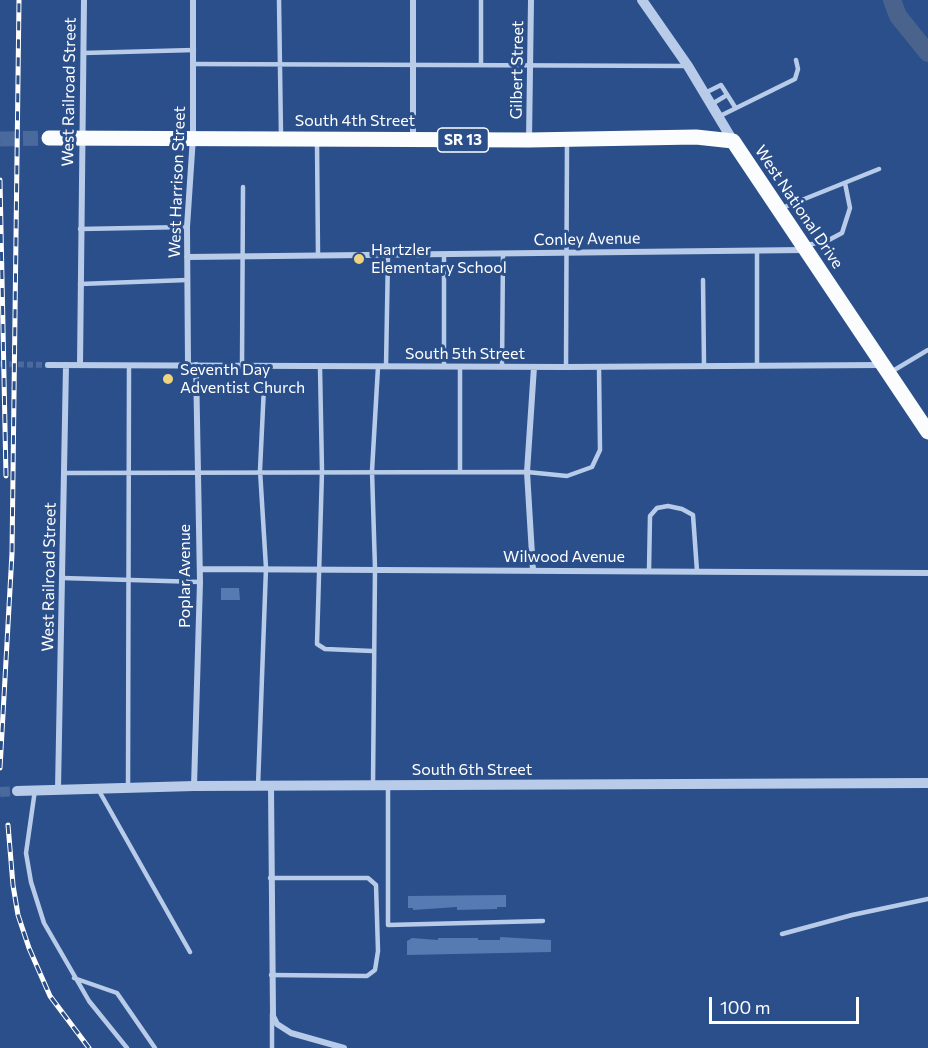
<!DOCTYPE html>
<style>
body{margin:0}
#map{position:relative;width:928px;height:1048px;overflow:hidden;background:#2a4f8a;font-family:Commissioner,sans-serif}
canvas{display:block}
.scale{position:absolute;left:709px;top:997px;width:150px;height:27px;box-sizing:border-box;border:3px solid #fff;border-top:0;padding-left:8px;font-size:18px;line-height:21px;white-space:nowrap;color:#fff;-webkit-text-stroke:4px #2a4f8a;paint-order:stroke}
</style>
<div id="map">
<canvas width="928" height="1048"></canvas>
<div class="scale">100 m</div>
</div>
<script>
const context = document.querySelector('canvas').getContext('2d');
context.lineJoin = 'round';
const shape = rows => new Path2D(rows.map(r => 'M' + r).join(''));
function strokePath(path, color, width, dash) { context.strokeStyle = color; context.lineWidth = width; context.lineCap = dash ? 'butt' : 'round'; context.setLineDash(dash || []); context.stroke(path); }
function fillPath(path, color) { context.fillStyle = color; context.fill(path, 'evenodd'); }
function drawText(font, color, halo, rows, align = 'center') {
  context.font = font + ' Commissioner,sans-serif'; context.lineWidth = 6; context.setLineDash([]); context.textBaseline = 'middle'; context.strokeStyle = halo; context.fillStyle = color; for (const [text, x, y, turn = 0] of rows) {
    context.save(); context.translate(x, y); context.rotate((+turn || 0) * Math.PI / 180); context.textAlign = isNaN(turn) ? turn : align; if (halo) context.strokeText(text, 0, 0); context.fillText(text, 0, 0); context.restore();
  }
}
const river = shape([
 [892,0,898,16,928,53]
]);
const building = shape([
 [221,588,239,588,240,600,221,600],
 [506,895,506,907,497,907,497,909,457,910,457,907,413,910,413,908,408,908,408,896],
 [500,937,551,940,551,952,407,955,407,941,412,938,438,940,438,938,478,938,478,940,500,940]
]);
const minorTunnel = shape([
 [0,364,48,365]
]);
const tertiaryTunnel = shape([
 [0,792,17,791]
]);
const primaryTunnel = shape([
 [0,139,49,138]
]);
const service = shape([
 [279,0,281,135],
 [481,0,481,65],
 [83,53,194,50],
 [194,64,686,66],
 [705,93,721,85,735,107],
 [712,104,727,95],
 [720,116,795,79,798,69,796,60],
 [317,142,318,255],
 [782,208,879,169],
 [80,229,187,227],
 [807,245,827,241,842,233,850,208,845,183],
 [703,280,704,365],
 [80,284,187,280],
 [242,366,243,187],
 [757,366,757,251],
 [320,367,322,471,317,644,325,649,372,651],
 [386,367,388,255],
 [444,367,444,254],
 [460,367,460,472],
 [502,367,503,253],
 [566,367,567,141],
 [891,372,928,350],
 [65,473,527,472,567,476,592,467,600,450,599,367],
 [649,571,650,516,657,508,668,506,682,509,693,515,697,571],
 [62,578,200,582],
 [373,785,375,568,372,471,378,367],
 [258,786,266,568,260,470,265,366],
 [388,786,388,925,543,921],
 [98,789,190,952],
 [128,789,129,366],
 [35,790,26,853,31,882,44,923,89,1001,127,1048],
 [270,878,368,878,376,885,378,951,375,970,367,976,271,975],
 [782,934,852,915,928,899],
 [74,978,117,993,155,1048],
 [272,1014,272,1048]
]);
const minor = shape([
 [413,140,413,0],
 [529,140,531,0],
 [187,257,804,250],
 [48,365,566,367,882,365],
 [80,365,84,0],
 [188,365,187,227,193,137,193,0],
 [200,569,928,573],
 [533,571,527,472,534,367],
 [194,786,200,582,196,365],
 [271,786,273,1016,277,1024,291,1033,344,1048],
 [58,789,66,365]
]);
const tertiary = shape([
 [642,0,688,66,733,141],
 [17,791,194,786,928,783]
]);
const primary = shape([
 [49,138,529,140,696,137,733,141,928,432]
]);
const rail = shape([
 [0,180,6,476],
 [0,768,12,553,19,0],
 [8,825,13,885,18,915,29,948,50,996,89,1048]
]);
const markers = [
 [359,259,6,"#efd480"],
 [168,379,6,"#efd480"]
];
const shields = [
 [463,140,51]
];
const shieldNames = [
 ["SR 13",463,140]
];
const streetNames = [
 ["Gilbert Street",517,70,-89],
 ["West Railroad Street",69,92,-89],
 ["South 4th Street",355,121],
 ["West Harrison Street",177,182,-88],
 ["West National Drive",799,207,56],
 ["Conley Avenue",587,239,-1],
 ["South 5th Street",465,354],
 ["Wilwood Avenue",564,557],
 ["Poplar Avenue",185,576,-90],
 ["West Railroad Street",49,577,-89],
 ["South 6th Street",472,770]
];
const poiNames = [
 ["Hartzler",371,250],
 ["Elementary School",371,268],
 ["Seventh Day",180,370],
 ["Adventist Church",180,388]
];
strokePath(river, '#49638d', 18);
fillPath(building, '#567bb2');
strokePath(minorTunnel, '#4a699c', 6, [6, 3]);
strokePath(tertiaryTunnel, '#4a699c', 10, [10, 5]);
strokePath(primaryTunnel, '#4a699c', 15, [15, 8]);
strokePath(service, '#b8cce9', 4.5);
strokePath(minor, '#b8cce9', 6);
strokePath(tertiary, '#b8cce9', 10);
strokePath(primary, '#fafcfe', 15);
strokePath(rail, '#fff', 5);
strokePath(rail, '#2a4f8a', 3, [9]);
for (const [x, y, r, color] of markers) { const dot = new Path2D(); dot.arc(x, y, r, 0, 2 * Math.PI); context.fillStyle = color; context.fill(dot); strokePath(dot, '#2a4f8a', 2); }
for (const [x, y, w] of shields) { const box = new Path2D(); box.roundRect(x - w / 2, y - 12, w, 24, 4.5); context.fillStyle = '#2a4f8a'; context.fill(box); strokePath(box, '#fff', 1.5); }
drawText('bold 15px', '#fff', null, shieldNames);
drawText('16px', '#fff', '#2a4f8a', streetNames);
drawText('16px', '#fff', '#2a4f8a', poiNames, 'left');
</script>
